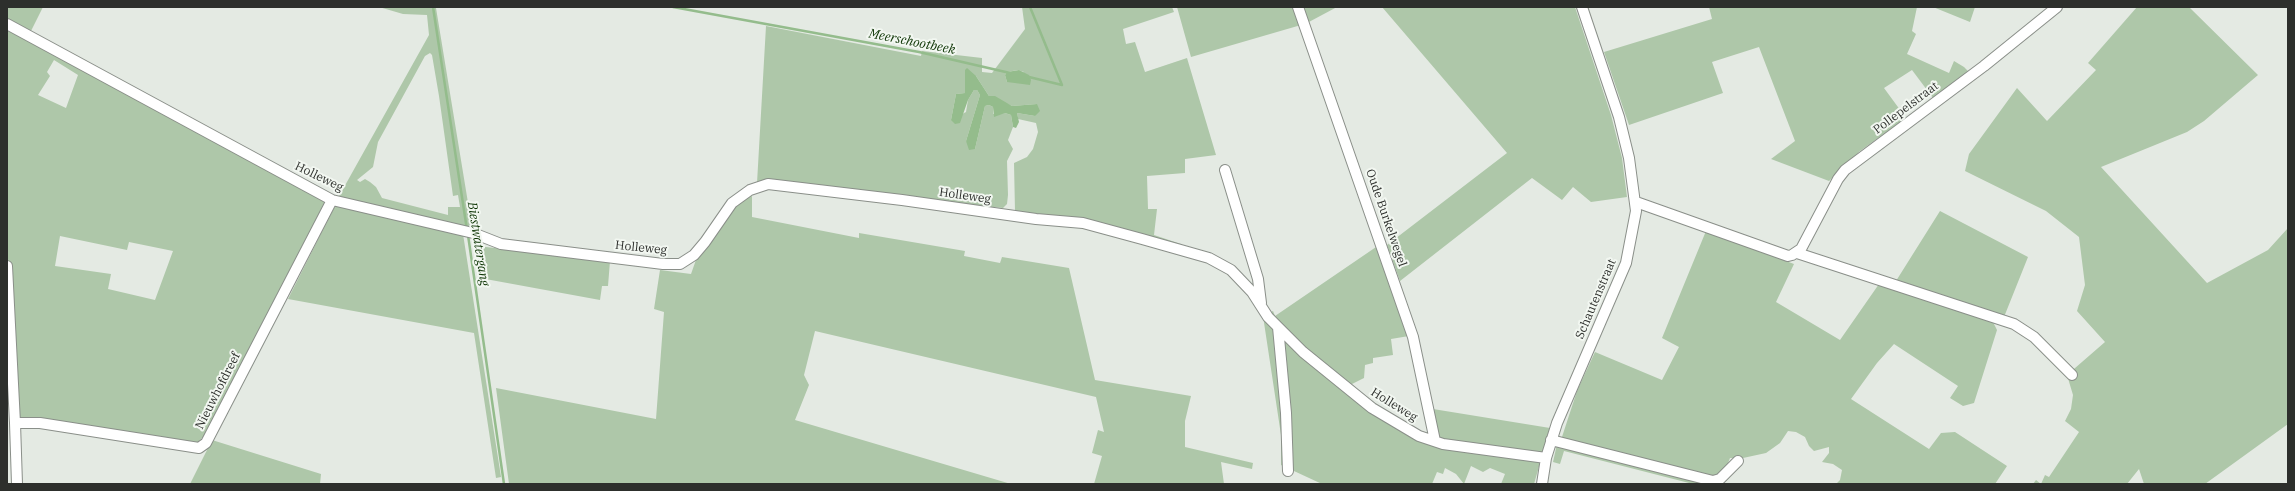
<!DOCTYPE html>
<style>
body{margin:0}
#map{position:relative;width:2295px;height:491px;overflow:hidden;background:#e4eae3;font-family:"IBM Plex Serif",serif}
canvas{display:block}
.frame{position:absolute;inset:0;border:8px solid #2d2f2c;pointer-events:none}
</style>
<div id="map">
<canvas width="2295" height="491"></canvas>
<div class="frame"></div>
</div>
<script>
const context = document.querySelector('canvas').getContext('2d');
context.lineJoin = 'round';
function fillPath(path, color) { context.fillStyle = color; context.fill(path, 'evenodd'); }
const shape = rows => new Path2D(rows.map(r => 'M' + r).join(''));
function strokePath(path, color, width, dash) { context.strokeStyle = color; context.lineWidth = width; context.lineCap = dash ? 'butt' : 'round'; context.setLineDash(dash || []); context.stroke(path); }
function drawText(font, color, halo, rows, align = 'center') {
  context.font = font + ' "IBM Plex Serif",serif'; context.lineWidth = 4; context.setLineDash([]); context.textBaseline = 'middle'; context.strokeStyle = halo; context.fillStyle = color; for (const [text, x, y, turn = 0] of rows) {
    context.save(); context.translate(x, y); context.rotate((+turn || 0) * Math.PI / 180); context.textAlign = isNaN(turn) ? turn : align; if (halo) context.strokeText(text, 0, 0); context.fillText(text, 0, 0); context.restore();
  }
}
const green = shape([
 [7,7,43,7,31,31,7,18],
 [379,7,436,8,471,221,473,226,464,227,338,198,429,35,427,15,403,14],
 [430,53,432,55,439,96,453,196,458,195,460,207,448,207,448,215,382,198,376,187,370,182,365,179,360,182,357,180,373,167,378,142,425,56],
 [1022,7,1172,7,1174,12,1123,29,1126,44,1135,42,1145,72,1187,58,1216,155,1185,159,1185,173,1147,176,1148,209,1157,209,1154,235,1181,244,1180,248,1052,216,1015,211,1014,163,1027,157,1033,149,1038,132,1036,123,1018,119,1017,113,1035,116,1037,104,1012,106,989,96,976,76,965,88,965,93,956,94,951,120,966,112,968,100,974,90,977,90,980,95,966,141,975,149,985,106,989,105,993,107,993,114,1005,113,1011,115,1013,127,1008,140,1013,149,1007,161,1008,195,1007,204,1003,208,757,183,766,26,921,56,922,51,982,58,982,72,992,73,1025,29],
 [1018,70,1024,72,1007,82,1005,75,1007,72],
 [1177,7,1294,7,1301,25,1191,57],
 [1301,7,1337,7,1307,23],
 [1382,7,1575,7,1611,115,1622,158,1627,197,1591,202,1573,187,1562,200,1532,178,1400,281,1387,245,1507,153],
 [1709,7,1917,7,1912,31,1916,34,1907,54,1949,73,1954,61,1964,67,1969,72,1933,98,1912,70,1884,88,1906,118,1860,151,1829,181,1771,159,1795,141,1759,47,1712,62,1723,93,1629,125,1604,52,1712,19],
 [1933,7,1975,7,1970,22],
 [2137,7,2189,7,2258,75,2204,121,2187,132,2101,167,2207,283,2268,250,2288,228,2288,424,2205,484,2144,484,2139,469,2127,484,2033,484,2036,480,2041,484,2045,475,2049,477,2079,432,2065,421,2071,409,2073,395,2067,375,2105,342,2077,311,2085,285,2079,237,2046,211,1965,171,1969,154,2017,88,2047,121,2096,70,2088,63],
 [7,29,325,201,326,204,207,433,197,443,20,417,7,245],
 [54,60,78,75,66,108,38,95,50,76,47,72],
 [60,236,127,250,129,242,173,251,155,300,108,289,111,274,55,266],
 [752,196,752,217,859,238,859,233,965,251,964,256,1000,263,1002,257,1069,268,1095,380,1191,396,1185,421,1185,447,1253,463,1252,469,1221,462,1224,484,1094,484,1102,456,1092,453,1098,430,1104,432,1096,397,815,331,804,375,809,385,795,420,1011,484,509,484,496,388,656,419,664,312,654,309,660,270,691,274,697,257,727,216,742,200],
 [337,206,463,234,501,477,496,478,474,333,288,299,334,208],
 [1940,211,2028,257,2004,317,1896,281],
 [1706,231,1794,264,1776,302,1840,340,1879,284,1993,322,1997,330,1974,403,1963,406,1950,398,1958,386,1894,344,1877,363,1851,399,1929,449,1941,433,1955,432,2007,466,1995,484,1836,484,1840,480,1842,470,1833,464,1822,462,1829,453,1829,447,1814,451,1809,446,1805,437,1796,432,1788,431,1780,443,1766,453,1743,458,1730,458,1723,476,1714,479,1561,440,1577,391,1595,352,1662,380,1679,347,1662,338],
 [1379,245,1409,336,1391,339,1393,355,1373,358,1373,363,1365,365,1364,378,1344,388,1438,446,1433,409,1550,428,1534,484,1501,484,1505,474,1490,468,1483,472,1471,466,1464,484,1456,474,1445,468,1443,474,1437,472,1432,484,1322,484,1281,465,1281,435,1263,316,1273,311,1275,316],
 [477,246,610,261,608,286,602,286,600,300,480,278],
 [212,440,321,474,320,484,190,484],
 [1557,444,1715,484,1693,484,1564,451,1560,464,1553,462]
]);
const water = shape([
 [967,68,976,76,989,96,995,96,1012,106,1037,104,1040,111,1035,116,1017,113,1019,122,1016,128,1013,127,1011,115,1005,113,994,117,993,107,989,105,985,106,975,149,969,150,966,141,980,95,977,90,974,90,968,100,960,123,955,124,951,120,956,94,965,93,965,70],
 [1019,70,1029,75,1031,80,1030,85,1007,82,1005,75,1007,72]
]);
const stream = shape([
 [433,7,467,230],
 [673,7,919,52,1010,73],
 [1029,77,1062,85,1030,7],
 [468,235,504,484]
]);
const minor = shape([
 [1298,7,1413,337,1435,441],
 [7,24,332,200,473,233,501,244,663,264,680,264,694,255,705,242,732,203,750,190,768,184,902,200,1036,219,1083,223,1142,239,1209,258,1231,270,1252,292,1268,317,1303,352,1372,408,1419,436,1443,444,1546,458],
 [1225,170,1258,279,1261,303],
 [1636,202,1788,256,1792,255,1801,249,1838,179,1845,170,1984,66,2057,7],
 [1797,253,2014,324,2034,337,2072,375],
 [7,266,15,423],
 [1278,327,1286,413,1288,471],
 [1551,440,1713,481,1720,479,1738,461],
 [17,484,15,423,40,423,199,448,206,443,332,200],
 [1542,484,1546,458,1557,423,1626,263,1636,211,1629,158,1619,117,1582,7]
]);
const streetNames = [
 ["Pollepelstraat",1906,108,-37],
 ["Holleweg",319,177,26],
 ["Holleweg",965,196,8],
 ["Oude Burkelwegel",1386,218,71],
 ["Holleweg",641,248,6],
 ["Schautenstraat",1596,299,-67],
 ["Nieuwhofdreef",218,391,-63],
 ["Holleweg",1394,405,32]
];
const waterNames = [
 ["Meerschootbeek",912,42,11],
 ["Biestwatergang",478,244,81]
];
fillPath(green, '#aec7a9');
fillPath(water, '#94bc8c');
strokePath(stream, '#94bc8c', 2.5);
strokePath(minor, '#8a8f89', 12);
strokePath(minor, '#fff', 10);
drawText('12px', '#2d2f2c', '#f2f7f1', streetNames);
drawText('italic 13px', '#0b3302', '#f2f7f1', waterNames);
</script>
